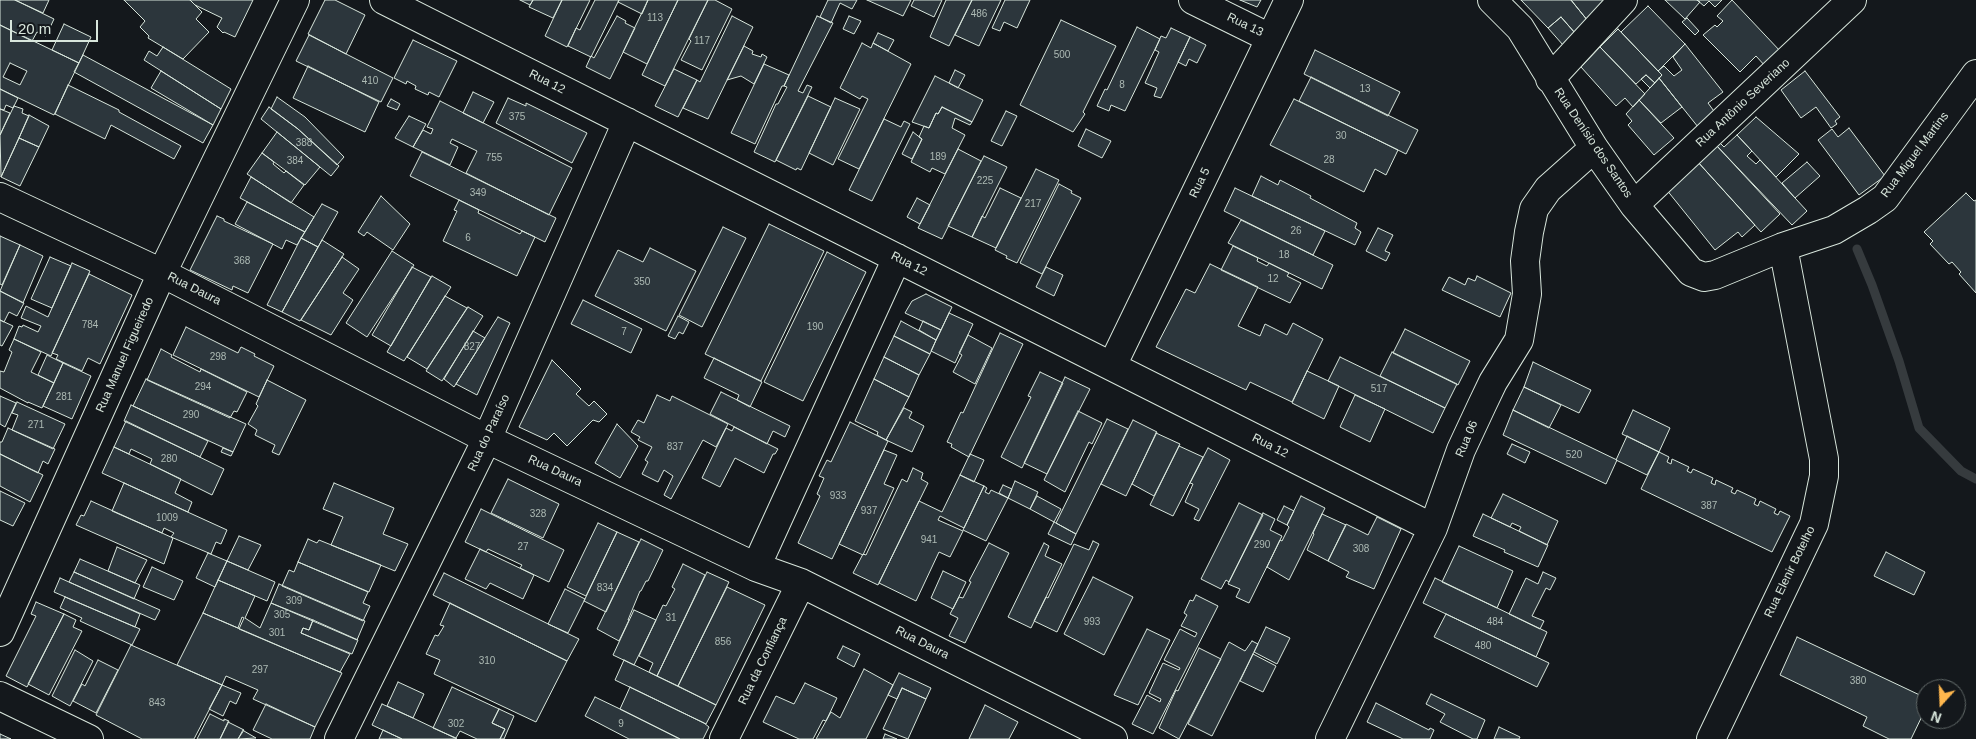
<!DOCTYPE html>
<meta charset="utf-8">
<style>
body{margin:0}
#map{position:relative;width:1976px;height:739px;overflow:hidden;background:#14181c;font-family:Arial,sans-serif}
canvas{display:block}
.north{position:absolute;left:1916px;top:679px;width:50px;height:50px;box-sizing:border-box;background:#14181c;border:1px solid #626a69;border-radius:50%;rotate:200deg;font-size:14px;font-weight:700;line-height:20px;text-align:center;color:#d8e6dc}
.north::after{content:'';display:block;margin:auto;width:18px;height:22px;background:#ffb74d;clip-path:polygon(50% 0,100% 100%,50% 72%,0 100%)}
.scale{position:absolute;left:10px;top:20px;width:88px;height:22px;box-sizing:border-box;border:2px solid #d8e6dc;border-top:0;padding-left:6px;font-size:15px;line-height:18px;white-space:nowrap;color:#d8e6dc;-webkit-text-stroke:4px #14181c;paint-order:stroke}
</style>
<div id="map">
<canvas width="1976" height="739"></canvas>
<div class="north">N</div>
<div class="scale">20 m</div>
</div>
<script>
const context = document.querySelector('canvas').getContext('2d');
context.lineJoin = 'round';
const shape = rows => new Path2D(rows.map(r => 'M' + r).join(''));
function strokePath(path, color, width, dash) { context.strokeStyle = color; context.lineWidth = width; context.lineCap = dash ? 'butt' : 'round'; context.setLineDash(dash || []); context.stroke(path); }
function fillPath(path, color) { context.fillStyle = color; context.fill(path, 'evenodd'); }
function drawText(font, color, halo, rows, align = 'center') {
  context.font = font + ' Arial,sans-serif'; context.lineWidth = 4; context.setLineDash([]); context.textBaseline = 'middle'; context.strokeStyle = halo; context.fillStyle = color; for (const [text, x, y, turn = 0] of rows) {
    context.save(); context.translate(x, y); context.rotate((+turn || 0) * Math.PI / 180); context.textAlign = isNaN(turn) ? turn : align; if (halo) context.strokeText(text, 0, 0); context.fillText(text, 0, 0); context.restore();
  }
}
const stream = shape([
 [1857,249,1872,285,1899,361,1919,428,1961,471,1976,479]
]);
const building = shape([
 [0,0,15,0,54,19,46,36,37,32,32,41,0,25,0,0],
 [15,0,49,0,43,13,15,0],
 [124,0,190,0,202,12,196,19,209,32,183,59,148,38,149,36,140,27,145,21,124,0],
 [190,0,253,0,235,37,224,32,223,33,217,27,222,18,195,5,190,0],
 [325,0,335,0,365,15,346,54,308,34,325,0],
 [520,0,533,0,530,5,520,0],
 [533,0,562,0,553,18,529,7,533,0],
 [562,0,590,0,567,47,545,36,562,0],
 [595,0,619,0,591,57,568,46,576,28,580,30,595,0],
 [619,0,648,0,642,14,618,2,619,0],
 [648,0,678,0,647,64,623,52,648,0],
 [678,0,708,0,665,86,642,75,678,0],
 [708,0,715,0,732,9,702,70,681,60,691,41,689,39,708,0],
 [828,0,857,0,852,9,840,3,831,23,820,17,828,0],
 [867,0,911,0,903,16,867,0],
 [914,0,942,0,934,17,911,6,914,0],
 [946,0,972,0,949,46,930,37,946,0],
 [972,0,1001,0,979,46,955,35,972,0],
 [1005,0,1030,0,1017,28,1004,22,1000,31,992,28,1005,0],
 [1240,0,1261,0,1257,7,1240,0],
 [1521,0,1571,0,1588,21,1575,33,1561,17,1548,28,1521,0],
 [1571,0,1609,0,1588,21,1571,0],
 [1665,0,1697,0,1700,2,1685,19,1665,0],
 [1697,0,1722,0,1715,7,1709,1,1704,6,1697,0],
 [1732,0,1781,52,1766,67,1756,56,1740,72,1703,35,1715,25,1717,27,1723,21,1717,16,1732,0],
 [1648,6,1685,44,1658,71,1621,32,1648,6],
 [617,16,626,21,625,23,635,28,610,79,586,67,591,56,594,58,617,16],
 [732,16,753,27,708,119,683,108,697,80,700,82,732,16],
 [817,16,833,23,798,91,803,93,807,85,812,87,775,162,754,152,776,104,778,104,787,87,784,86,817,16],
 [849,16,861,21,854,34,843,29,849,16],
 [1561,17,1575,33,1563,45,1548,28,1561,17],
 [1687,18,1699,31,1695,35,1682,22,1687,18],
 [1061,20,1116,46,1083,112,1085,114,1073,132,1020,105,1061,20],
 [64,24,91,37,79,63,52,50,64,24],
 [0,25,79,63,54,115,0,89,0,25],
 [10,63,27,71,20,85,3,77,10,63],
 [1137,27,1160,39,1125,111,1111,105,1109,111,1097,106,1105,89,1107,90,1137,27],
 [1171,28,1190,37,1161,98,1154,96,1157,88,1145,83,1159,52,1155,50,1161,36,1166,38,1171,28],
 [1618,29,1662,75,1655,83,1646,75,1636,84,1600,47,1618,29],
 [878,33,894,40,888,51,873,43,878,33],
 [309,35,393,78,381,102,296,61,309,35],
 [1190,37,1206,45,1197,63,1189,59,1186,66,1178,62,1190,37],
 [413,40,457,61,439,97,429,92,428,95,415,89,416,86,407,81,406,84,394,78,413,40],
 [862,43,871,48,873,43,911,64,859,169,838,159,868,99,862,96,860,99,840,88,862,43],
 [1685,44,1723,92,1708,103,1719,118,1702,132,1659,78,1662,75,1658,71,1664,66,1674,76,1682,70,1673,57,1685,44],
 [744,46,753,51,752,54,761,57,762,54,767,57,754,84,741,76,727,80,744,46],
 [163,47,231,89,221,109,144,60,149,51,157,56,163,47],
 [1600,47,1645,94,1633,107,1625,98,1616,106,1581,67,1600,47],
 [1315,50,1400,92,1388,116,1304,74,1315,50],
 [83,55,213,125,203,143,74,72,83,55],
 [764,64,789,75,784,86,782,86,755,144,731,133,764,64],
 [308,66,379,102,365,132,293,98,308,66],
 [674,69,697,80,678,117,655,106,674,69],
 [955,70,965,75,958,88,949,83,955,70],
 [161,71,221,109,213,125,151,88,161,71],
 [1805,71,1840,117,1835,121,1837,124,1831,128,1816,107,1801,118,1781,90,1805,71],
 [1646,75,1655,83,1650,88,1641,79,1646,75],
 [935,76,983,100,972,122,942,107,938,114,936,113,929,128,912,122,935,76],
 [1311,77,1418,130,1406,154,1299,101,1311,77],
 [1659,78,1682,107,1661,123,1639,100,1659,78],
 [68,85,119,110,119,112,181,146,174,159,111,125,105,139,55,114,68,85],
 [0,89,18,98,13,108,6,105,4,110,0,109,0,89],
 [473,92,494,102,483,123,463,113,473,92],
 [808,96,831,107,801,170,797,168,796,170,776,160,808,96],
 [277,97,305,117,344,157,337,165,298,129,271,109,277,97],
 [508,98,526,106,526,103,587,133,572,163,496,123,508,98],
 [835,98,860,109,833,165,809,153,835,98],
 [391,99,400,104,397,110,387,106,391,99],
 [1294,99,1398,150,1386,175,1375,169,1364,192,1270,145,1294,99],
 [1639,100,1674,138,1654,155,1628,125,1632,121,1626,114,1639,100],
 [440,101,572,168,549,215,466,173,477,151,452,139,450,143,458,147,450,165,413,147,423,130,431,134,433,129,427,127,440,101],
 [14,106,23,109,22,113,29,116,1,177,0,135,14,106],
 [269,107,298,129,339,166,331,176,261,119,269,107],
 [942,107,972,122,970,125,955,118,952,128,965,135,945,174,932,168,930,172,911,162,922,139,919,137,924,126,929,128,936,113,938,114,942,107],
 [0,109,10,113,0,135,0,109],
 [1006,111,1017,116,1002,146,991,141,1006,111],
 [29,115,49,126,39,147,19,138,29,115],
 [409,116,426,124,413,147,395,138,409,116],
 [1756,117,1799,154,1776,177,1737,135,1756,117],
 [884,119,901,127,904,121,910,124,872,201,849,190,884,119],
 [1849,128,1885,176,1859,195,1818,140,1832,129,1838,137,1849,128],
 [1086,129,1111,141,1102,158,1078,146,1086,129],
 [277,132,320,167,305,185,262,153,277,132],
 [913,132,922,139,912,159,902,154,913,132],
 [1737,135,1752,151,1747,156,1756,164,1760,160,1807,211,1792,225,1716,145,1719,142,1724,147,1737,135],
 [19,138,39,147,20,186,1,177,19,138],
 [1716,145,1780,214,1761,232,1697,161,1716,145],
 [958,149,981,161,942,239,918,228,958,149],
 [422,152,556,218,545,242,410,176,422,152],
 [262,153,274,162,273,164,284,173,286,171,304,185,291,203,247,174,262,153],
 [984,156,1007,167,972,237,948,226,984,156],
 [1697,161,1755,225,1742,237,1738,232,1715,250,1666,189,1697,161],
 [1807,162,1820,176,1795,198,1782,183,1807,162],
 [1036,169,1059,180,1017,263,1006,258,1007,256,995,250,1036,169],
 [1261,176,1278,185,1280,180,1311,196,1310,198,1357,223,1355,228,1361,232,1355,245,1252,196,1261,176],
 [251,177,314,217,305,232,240,198,251,177],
 [1059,184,1072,191,1071,193,1081,198,1042,274,1020,263,1059,184],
 [1000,188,1021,198,996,248,972,237,982,216,985,218,1000,188],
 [1235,188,1325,231,1313,255,1224,211,1235,188],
 [1966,193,1974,201,1976,200,1976,293,1959,274,1961,272,1952,262,1949,264,1930,244,1933,241,1924,232,1966,193],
 [381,196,410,224,393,250,367,232,364,236,358,232,381,196],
 [917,198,930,205,920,224,907,217,917,198],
 [459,200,479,210,478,213,520,234,522,231,535,237,517,276,443,241,457,211,454,210,459,200],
 [247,202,305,232,297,245,286,240,282,249,235,224,247,202],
 [322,204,338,212,318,247,301,238,322,204],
 [217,216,224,219,224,221,273,244,248,293,233,286,232,290,190,270,217,216],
 [1241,220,1333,265,1322,289,1228,243,1241,220],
 [769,224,824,251,761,381,705,354,769,224],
 [723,227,746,238,702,327,679,315,723,227],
 [1378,228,1393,235,1385,251,1390,253,1386,261,1366,251,1378,228],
 [0,236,20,245,2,285,0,284,0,236],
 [301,238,318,247,282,312,267,305,301,238],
 [322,240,344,254,300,321,282,312,322,240],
 [20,245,43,256,23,303,0,291,20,245],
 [1233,246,1258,258,1257,261,1267,266,1269,263,1289,273,1287,276,1301,283,1290,303,1221,270,1233,246],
 [650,248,696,271,666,331,595,296,618,250,643,262,650,248],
 [392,251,414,265,367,337,346,323,392,251],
 [827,252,866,272,803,401,764,382,827,252],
 [50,257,71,266,52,308,31,299,50,257],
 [342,257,359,269,343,293,353,300,331,335,301,320,342,257],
 [72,263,90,271,51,356,14,339,19,326,22,327,23,325,38,332,41,326,21,318,26,306,48,317,72,263],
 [1210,264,1258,287,1238,326,1260,336,1265,324,1287,335,1293,323,1323,339,1292,402,1250,382,1246,390,1156,347,1186,289,1195,293,1210,264],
 [412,267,431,277,391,346,372,335,412,267],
 [1046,267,1063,275,1054,296,1036,287,1046,267],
 [89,274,132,295,100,364,88,358,82,371,56,359,58,355,52,353,89,274],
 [432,276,451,287,404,361,387,352,432,276],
 [1477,276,1511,293,1500,317,1442,290,1449,277,1465,285,1468,278,1475,281,1477,276],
 [0,291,24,303,17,316,9,312,4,322,0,320,0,291],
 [926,294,952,307,941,330,905,313,912,301,926,294],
 [445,296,467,308,427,369,407,357,445,296],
 [583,300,642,329,631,353,571,324,583,300],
 [468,307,483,316,442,381,426,371,468,307],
 [949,313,973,324,955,363,931,351,949,313],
 [678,316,689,322,683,334,679,332,675,339,668,336,678,316],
 [498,317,510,323,477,395,456,384,498,317],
 [0,320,13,326,2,346,0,345,0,320],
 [901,321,936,340,930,354,894,336,901,321],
 [923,321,941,330,936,340,919,330,923,321],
 [186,327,238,353,241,347,255,354,254,356,274,366,259,397,173,355,186,327],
 [1405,329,1470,361,1458,385,1393,353,1405,329],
 [473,331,485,338,454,387,444,379,473,331],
 [1000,333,1023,344,969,457,951,447,952,444,947,442,961,412,963,413,1000,333],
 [968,335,992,348,975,384,953,372,962,355,959,353,968,335],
 [894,336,930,354,919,375,884,357,894,336],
 [14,339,41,352,31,372,54,383,42,408,28,402,28,403,0,388,0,371,4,372,12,352,9,350,14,339],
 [161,349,172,355,171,357,200,372,201,369,247,392,237,412,234,411,230,418,147,380,161,349],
 [1392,352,1457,384,1445,408,1380,376,1392,352],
 [47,355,63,363,54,383,38,375,47,355],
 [884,357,919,375,909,397,874,379,884,357],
 [1340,357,1445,408,1433,433,1328,381,1340,357],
 [714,358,762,382,750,407,737,400,739,395,704,378,714,358],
 [552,360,581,389,576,394,589,406,594,401,607,414,599,422,593,420,567,446,554,433,547,440,519,427,552,360],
 [1533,362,1591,390,1579,413,1524,387,1533,362],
 [63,363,91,376,72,419,43,406,63,363],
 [1307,371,1339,386,1324,419,1292,403,1307,371],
 [1040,372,1063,383,1022,468,1001,457,1031,397,1028,396,1040,372],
 [1065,377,1090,389,1047,474,1024,463,1065,377],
 [146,379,246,424,233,452,133,406,146,379],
 [874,379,909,397,886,440,877,435,878,432,855,421,874,379],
 [267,380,306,400,279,455,272,452,275,445,255,435,257,430,248,424,258,406,256,404,267,380],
 [1524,387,1561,405,1549,428,1513,410,1524,387],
 [721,392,790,426,785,437,773,431,767,444,710,414,721,392],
 [657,395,670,401,672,396,728,424,716,447,703,440,671,499,664,495,673,476,664,470,658,482,642,474,648,462,645,460,652,447,638,440,640,437,631,432,638,420,644,423,657,395],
 [1355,395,1385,409,1370,442,1340,427,1355,395],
 [0,396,16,403,5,427,0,424,0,396],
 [17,402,65,424,53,449,12,430,18,415,12,413,17,402],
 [131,405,208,441,200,457,124,421,131,405],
 [904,408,912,412,909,418,924,426,912,452,886,440,904,408],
 [1513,410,1617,460,1606,484,1503,435,1513,410],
 [1633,410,1670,428,1659,452,1622,434,1633,410],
 [1078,411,1102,423,1092,444,1089,442,1065,492,1044,480,1078,411],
 [1107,419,1128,429,1076,534,1056,523,1107,419],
 [1133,420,1157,432,1126,496,1101,484,1133,420],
 [126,421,224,469,212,495,150,464,152,459,131,449,129,454,114,447,126,421],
 [850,422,888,441,832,559,798,543,820,496,817,494,824,478,819,476,827,460,831,462,850,422],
 [617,424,638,446,620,478,595,463,617,424],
 [734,427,778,449,775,454,773,454,764,473,735,458,720,487,702,478,726,428,732,431,734,427],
 [8,428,55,449,48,464,43,461,38,473,0,454,0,442,2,442,8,428],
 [1156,433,1180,444,1154,496,1132,484,1156,433],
 [1627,436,1659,452,1647,475,1616,460,1627,436],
 [1512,444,1530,452,1525,463,1507,454,1512,444],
 [1179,446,1203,457,1173,516,1150,505,1179,446],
 [114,447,181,479,175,493,192,502,188,512,102,473,114,447],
 [223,448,233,452,231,456,221,452,223,448],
 [1208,448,1230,460,1199,521,1194,519,1199,509,1185,502,1193,484,1190,483,1208,448],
 [884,450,897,455,884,484,894,488,863,555,839,544,884,450],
 [1659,452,1669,457,1667,462,1671,464,1672,459,1689,467,1687,471,1691,473,1693,469,1713,478,1711,483,1715,485,1716,480,1733,488,1731,492,1735,494,1737,490,1756,499,1754,504,1758,506,1760,501,1776,509,1774,513,1778,515,1780,511,1790,516,1772,552,1641,489,1659,452],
 [0,454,43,475,30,502,0,486,0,454],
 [970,454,984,460,974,482,960,475,970,454],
 [913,468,923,473,921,479,928,483,878,585,853,573,863,554,866,555,902,479,907,482,913,468],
 [960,475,984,486,964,528,940,516,938,520,963,531,950,557,939,552,916,601,879,583,919,501,942,512,960,475],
 [508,479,559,504,543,538,491,513,508,479],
 [1015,481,1038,492,1030,509,1008,498,1015,481],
 [124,483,227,530,221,544,216,542,211,554,171,537,174,533,164,528,162,533,112,511,124,483],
 [334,483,394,508,383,534,408,544,395,571,331,545,343,517,323,509,334,483],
 [1003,485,1012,489,1008,498,999,493,1003,485],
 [984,486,987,488,985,492,989,494,991,490,1008,498,986,541,963,530,984,486],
 [0,491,25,503,13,526,0,520,0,491],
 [1503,494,1558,521,1547,545,1519,531,1521,527,1512,523,1510,527,1491,518,1503,494],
 [1037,496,1061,509,1054,522,1030,509,1037,496],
 [1301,496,1325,508,1289,580,1267,567,1280,540,1282,541,1289,527,1287,525,1301,496],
 [91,501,173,538,164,564,76,525,81,515,84,516,91,501],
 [1239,503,1263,515,1229,582,1226,580,1221,589,1201,579,1239,503],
 [1284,506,1294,511,1287,525,1277,520,1284,506],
 [481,509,564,550,549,582,520,568,522,565,488,549,486,552,465,542,481,509],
 [1263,513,1275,519,1270,530,1282,536,1249,603,1236,597,1240,589,1228,584,1263,513],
 [1322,514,1346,525,1328,561,1307,550,1314,534,1313,533,1322,514],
 [1483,514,1548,545,1538,567,1504,552,1505,550,1473,536,1483,514],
 [1377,517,1401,529,1374,589,1346,577,1349,572,1328,561,1346,524,1368,535,1377,517],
 [1054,522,1076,534,1071,545,1048,534,1054,522],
 [598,523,617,532,586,596,567,587,598,523],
 [617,532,639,542,606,612,584,601,617,532],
 [239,536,261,545,248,570,227,561,239,536],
 [308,539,317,543,319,540,381,565,369,592,298,562,308,539],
 [641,539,663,550,648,581,646,581,641,591,640,591,628,620,629,620,619,641,597,629,641,539],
 [1093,541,1099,544,1057,632,1034,621,1046,597,1048,598,1074,544,1089,550,1093,541],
 [989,543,1009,553,965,643,949,636,958,618,950,614,959,597,963,598,971,582,969,581,989,543],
 [1044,543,1049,546,1045,556,1062,564,1031,628,1008,617,1044,543],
 [1459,546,1513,571,1497,608,1442,582,1459,546],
 [117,547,147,560,135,583,108,571,117,547],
 [480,549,534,575,523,599,490,583,486,589,465,579,480,549],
 [1886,552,1925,572,1914,595,1874,576,1886,552],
 [208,553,227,561,215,587,196,578,208,553],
 [80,559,140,585,134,599,74,572,80,559],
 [227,561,275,582,267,601,218,580,227,561],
 [298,562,368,592,363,603,370,606,363,621,282,586,289,570,294,572,298,562],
 [683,564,705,575,657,676,649,672,653,663,639,656,663,605,666,606,675,589,672,587,683,564],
 [152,567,183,581,174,600,143,587,152,567],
 [943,571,966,582,953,609,931,598,943,571],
 [74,572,160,610,155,620,69,582,74,572],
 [707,572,729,582,678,686,657,676,707,572],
 [1543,572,1556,578,1550,590,1546,588,1532,616,1544,621,1540,629,1509,614,1526,578,1538,584,1543,572],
 [444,573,579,639,567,661,433,595,444,573],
 [1093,577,1133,597,1104,655,1064,634,1093,577],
 [60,578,140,614,135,627,54,592,60,578],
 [1435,578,1547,632,1536,657,1423,603,1435,578],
 [218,580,255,596,245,618,260,628,271,603,313,620,309,630,303,628,301,633,350,654,340,672,239,629,244,618,242,617,238,628,203,613,218,580],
 [279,584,365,621,357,640,271,603,279,584],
 [727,587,765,605,716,705,678,686,727,587],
 [565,589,585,599,568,633,548,624,565,589],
 [1196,595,1218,606,1153,734,1132,724,1147,695,1160,702,1161,699,1149,693,1163,663,1179,670,1180,668,1164,660,1180,629,1195,637,1197,633,1181,626,1187,615,1184,613,1190,600,1193,601,1196,595],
 [65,597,140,629,132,645,80,621,82,618,60,608,65,597],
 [36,602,64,614,27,687,6,676,36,616,31,614,36,602],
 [450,603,567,661,536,722,434,674,440,660,426,654,435,635,438,636,444,626,440,625,450,603],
 [634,610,656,620,634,665,613,655,634,610],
 [203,613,342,673,315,727,253,699,258,690,226,676,222,685,177,665,203,613],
 [64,614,76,620,73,627,82,631,49,695,28,684,64,614],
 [1446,614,1549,663,1537,687,1434,637,1446,614],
 [313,620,358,640,352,654,301,633,303,628,309,630,313,620],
 [1266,627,1290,638,1277,664,1254,652,1266,627],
 [1147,629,1170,640,1138,705,1114,695,1147,629],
 [1797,637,1926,698,1926,708,1911,739,1889,739,1863,726,1867,717,1780,675,1797,637],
 [1252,641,1258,644,1212,736,1188,724,1229,642,1245,651,1252,641],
 [131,645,222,685,194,739,142,739,96,715,131,645],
 [843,646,860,654,854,667,837,658,843,646],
 [1199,648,1221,659,1179,739,1159,728,1176,690,1178,691,1199,648],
 [75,650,93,661,70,706,52,696,75,650],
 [1253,654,1276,666,1263,692,1240,681,1253,654],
 [98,660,118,670,96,713,73,701,82,684,85,686,98,660],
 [624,660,716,705,706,724,615,680,624,660],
 [864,669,893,685,866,739,816,739,831,712,840,718,864,669],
 [899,673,931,688,926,699,902,688,897,699,888,695,899,673],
 [398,682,424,694,413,718,387,706,398,682],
 [805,683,837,698,826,721,823,720,813,739,799,739,763,722,776,696,794,704,805,683],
 [222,685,241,693,236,704,230,701,223,716,209,709,222,685],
 [452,687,499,709,492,723,505,729,500,739,477,739,460,731,456,738,433,728,452,687],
 [630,687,704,723,709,727,703,739,680,739,620,709,630,687],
 [902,688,926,699,908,739,883,729,902,688],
 [1431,694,1485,720,1477,739,1473,739,1440,722,1445,714,1426,704,1431,694],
 [595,697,620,709,680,739,629,739,585,716,595,697],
 [1376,703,1429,730,1430,728,1434,730,1430,739,1403,739,1367,722,1376,703],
 [266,704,315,727,310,739,272,739,253,730,266,704],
 [382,704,413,718,457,739,402,739,372,725,382,704],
 [985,705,1018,722,1009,739,969,739,985,705],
 [499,709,514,716,504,739,500,739,505,729,492,723,499,709],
 [210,714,224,721,224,719,229,721,220,739,197,739,210,714],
 [228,722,244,730,238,739,220,739,228,722],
 [1499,727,1520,737,1519,739,1494,739,1499,727],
 [243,730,244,731,256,738,238,739,243,730],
 [383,730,402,739,379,739,383,730],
 [0,734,11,739,0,739,0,734],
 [885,734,897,739,883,739,885,734]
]);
const minor = shape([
 [384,0,1433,528],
 [1193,0,1270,38],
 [1492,0,1520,28,1594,148,1634,205,1691,272,1704,277,1715,275,1783,247,1834,230,1868,210,1885,198,1976,74],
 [1550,79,1623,0],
 [0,197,162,273,487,439,756,567,801,583,1113,739],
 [1634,205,1852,0],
 [1112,366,1289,0],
 [756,567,897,258],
 [0,632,162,273,295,0],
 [0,696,89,739],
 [339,739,487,439,627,122],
 [724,739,801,583],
 [1330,739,1433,528,1461,450,1482,405,1493,382,1519,340,1527,294,1525,261,1529,232,1534,209,1548,189,1594,148],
 [1711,739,1814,524,1824,476,1824,459,1783,247]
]);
const numberNames = [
 ["486",979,14],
 ["113",655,18],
 ["117",702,41],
 ["500",1062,55],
 ["410",370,81],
 ["8",1122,85],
 ["13",1365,89],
 ["375",517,117],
 ["30",1341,136],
 ["388",304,143],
 ["189",938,157],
 ["755",494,158],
 ["28",1329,160],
 ["384",295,161],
 ["225",985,181],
 ["349",478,193],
 ["217",1033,204],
 ["26",1296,231],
 ["6",468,238],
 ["18",1284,255],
 ["368",242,261],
 ["12",1273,279],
 ["350",642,282],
 ["784",90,325],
 ["190",815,327],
 ["7",624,332],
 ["827",472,347],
 ["298",218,357],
 ["294",203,387],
 ["517",1379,389],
 ["281",64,397],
 ["290",191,415],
 ["271",36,425],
 ["837",675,447],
 ["520",1574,455],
 ["280",169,459],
 ["933",838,496],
 ["387",1709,506],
 ["937",869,511],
 ["328",538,514],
 ["1009",167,518],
 ["941",929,540],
 ["290",1262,545],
 ["27",523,547],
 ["308",1361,549],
 ["834",605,588],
 ["309",294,601],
 ["305",282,615],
 ["31",671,618],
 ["993",1092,622],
 ["484",1495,622],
 ["301",277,633],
 ["856",723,642],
 ["480",1483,646],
 ["310",487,661],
 ["297",260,670],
 ["380",1858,681],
 ["843",157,703],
 ["302",456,724],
 ["9",621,724]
];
const streetNames = [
 ["Rua 13",1245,25,26],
 ["Rua 12",547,82,27],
 ["Rua Antônio Severiano",1743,103,-43],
 ["Rua Denísio dos Santos",1593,143,56],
 ["Rua Miguel Martins",1915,155,-53],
 ["Rua 5",1200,183,-64],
 ["Rua 12",909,264,27],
 ["Rua Daura",194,289,27],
 ["Rua Manuel Figueiredo",125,355,-66],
 ["Rua do Paraíso",489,433,-65],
 ["Rua 06",1467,439,-67],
 ["Rua 12",1270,446,27],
 ["Rua Daura",555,471,25],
 ["Rua Elenir Botelho",1790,572,-64],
 ["Rua Daura",922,643,27],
 ["Rua da Confiança",763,661,-64]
];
strokePath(stream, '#363b3e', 9);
fillPath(building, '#2c363c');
strokePath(building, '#d8e6dc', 1);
strokePath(minor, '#d8e6dc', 30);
strokePath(minor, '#14181c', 28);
drawText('10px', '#adbab4', null, numberNames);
drawText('12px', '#d8e6dc', '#14181c', streetNames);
</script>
